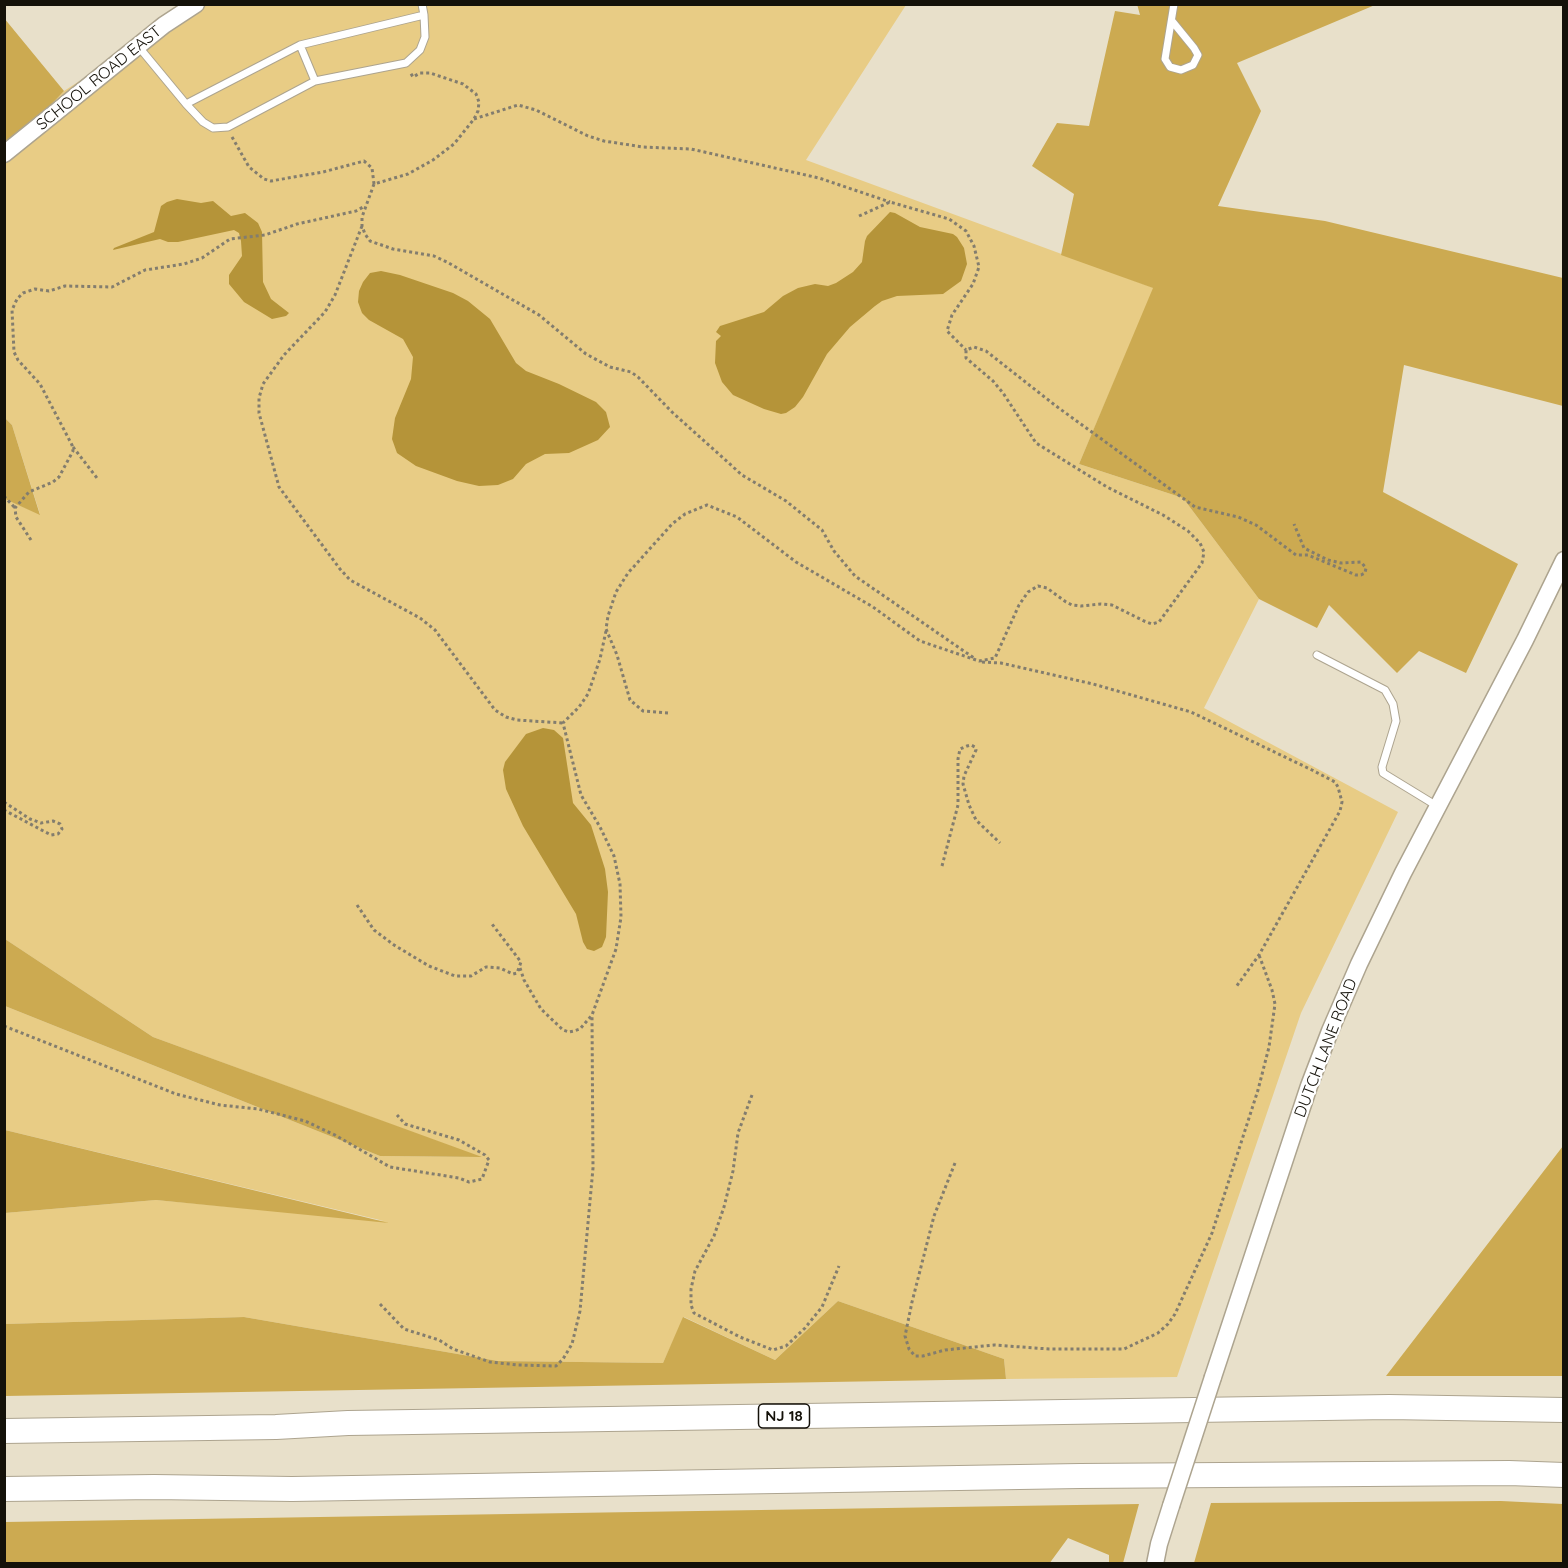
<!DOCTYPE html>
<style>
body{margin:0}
#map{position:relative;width:1568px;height:1568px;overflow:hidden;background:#e8e0ca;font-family:Quicksand,sans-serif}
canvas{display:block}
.frame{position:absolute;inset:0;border:6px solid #141109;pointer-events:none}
</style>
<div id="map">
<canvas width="1568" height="1568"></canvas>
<div class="frame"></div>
</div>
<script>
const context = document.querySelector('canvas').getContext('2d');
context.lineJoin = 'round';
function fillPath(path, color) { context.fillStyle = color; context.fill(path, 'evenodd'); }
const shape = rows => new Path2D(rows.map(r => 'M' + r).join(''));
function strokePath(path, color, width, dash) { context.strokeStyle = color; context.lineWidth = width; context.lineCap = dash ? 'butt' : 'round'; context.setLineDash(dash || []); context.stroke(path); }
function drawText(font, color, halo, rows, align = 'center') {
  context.font = font + ' Quicksand,sans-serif'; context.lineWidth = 4.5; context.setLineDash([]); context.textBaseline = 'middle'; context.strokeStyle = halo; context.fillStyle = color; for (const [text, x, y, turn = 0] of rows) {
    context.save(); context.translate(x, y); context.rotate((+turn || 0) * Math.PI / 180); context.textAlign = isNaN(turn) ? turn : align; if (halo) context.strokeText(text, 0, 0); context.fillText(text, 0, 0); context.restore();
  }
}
const green = shape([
 [198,5,906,5,806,160,1154,288,1079,464,1183,498,1259,599,1204,708,1398,812,1301,1013,1177,1377,1006,1379,1004,1359,838,1301,775,1360,684,1317,663,1363,498,1361,244,1317,5,1324,5,1213,156,1200,384,1221,5,1130,5,1006,380,1156,480,1157,153,1037,5,939,5,499,40,514,12,425,5,418,5,149,32,125,64,91]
]);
const forest = shape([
 [1137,4,1375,5,1237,63,1261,111,1218,206,1325,221,1563,278,1563,406,1404,365,1383,492,1518,564,1466,673,1419,651,1397,673,1329,605,1317,628,1259,599,1183,498,1079,464,1153,288,1061,255,1074,194,1032,166,1057,123,1089,126,1115,11,1140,15],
 [4,18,64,91,32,125,4,149],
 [5,418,12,425,40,515,5,499],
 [5,939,153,1037,482,1157,380,1156,5,1006],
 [5,1130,389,1223,156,1200,5,1213],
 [1563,1146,1563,1376,1386,1376],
 [838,1301,1004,1359,1006,1379,5,1396,5,1324,244,1317,498,1361,663,1363,683,1317,775,1360],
 [1501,1501,1563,1504,1563,1563,1194,1563,1211,1503],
 [1139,1504,1123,1563,1109,1563,1109,1555,1068,1538,1049,1564,5,1563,5,1522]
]);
const water = shape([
 [177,199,201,203,213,201,231,216,245,213,258,223,262,232,263,282,271,299,289,313,286,316,272,319,244,302,229,284,229,275,242,256,241,241,239,233,234,230,178,242,168,242,160,239,113,250,114,248,154,232,161,206,167,202],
 [890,212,895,213,920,227,953,234,957,237,964,248,967,264,961,281,943,294,897,296,882,301,875,306,850,327,827,354,803,397,795,407,786,413,781,414,764,409,733,395,722,382,715,363,716,341,721,336,716,332,720,326,764,312,783,296,798,288,815,284,828,286,836,283,853,272,862,262,865,241,867,236],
 [381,271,400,275,453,293,468,301,490,319,516,363,526,371,559,384,596,402,606,412,610,427,598,440,569,453,545,454,526,464,513,479,498,485,479,486,457,481,416,466,397,453,392,439,395,418,411,379,413,357,403,339,369,320,362,313,358,302,359,291,363,282,370,273],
 [543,728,554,730,563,738,573,803,591,825,605,869,608,892,606,937,602,947,594,951,587,949,583,942,576,914,523,826,506,789,503,770,505,762,526,734]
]);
const path = shape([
 [474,119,518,105,536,110,588,136,604,141,643,147,691,149,819,178,890,202],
 [232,137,249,167,264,179,271,181,323,172,364,161,372,168,374,184,408,174,433,160,454,144,474,119,478,111,479,102,476,94,463,84,430,73,420,73,413,77,410,72],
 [374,184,362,217,362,226,365,234,370,241,393,249,434,256,447,262,539,315,586,354,610,367,631,372,638,377,672,412,742,475,786,501,822,530,834,551,855,576,974,658],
 [859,216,890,202,949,219,966,231,974,246,979,267,973,284,952,315,947,331,966,350],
 [362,226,335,295,325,312,284,355,263,384,259,398,259,413,279,487,340,569,350,580,420,618,435,630,495,710,506,717,517,720,563,723],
 [73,447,97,478],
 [4,496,15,508],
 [31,540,16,517,15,508,29,492,53,482,59,477,73,451,72,445,40,384,18,360,14,352,12,310,17,299,23,293,35,289,49,291,65,286,112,287,145,270,184,264,202,258,230,239,265,235,297,224,356,211,365,206],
 [982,662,1001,663,1093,684,1191,712,1312,770,1335,782,1338,787,1342,802,1340,811,1259,955,1236,987],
 [668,713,643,711,630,700,617,655,606,629,608,616,616,592,628,573,655,543,672,524,685,514,707,505,737,517,796,562,873,607,920,641,979,661,995,658,1019,605,1028,592,1038,586,1047,588,1066,602,1072,605,1081,606,1101,604,1112,605,1144,621,1152,624,1159,622,1202,563,1204,552,1200,543,1188,531,1163,515,1107,487,1036,443,1003,393,993,381,966,358,966,350,974,347,986,351,1056,406,1195,507,1238,517,1256,525,1296,555,1308,555,1356,575,1361,575,1365,573,1366,568,1361,562,1341,563,1328,560,1304,548,1294,524],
 [4,802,30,819,41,823,53,821,60,824,62,829,58,834,51,835,4,810],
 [942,866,958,805,958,759,960,749,967,746,971,745,975,747,976,750,964,776,963,784,969,805,976,820,1000,843],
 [357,905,374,930,394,945,429,966,455,976,471,976,486,967,500,968,513,974,517,973,521,962,492,924],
 [520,968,524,980,541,1009,563,1030,569,1032,574,1031,580,1029,592,1015,616,949,621,917,620,884,614,856,600,827,581,795,563,723,579,707,588,694,600,659,606,631],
 [4,1026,176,1094,220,1105,258,1109,305,1121,335,1135,390,1167,459,1178,469,1182,482,1179,489,1160,485,1155,459,1140,405,1124,397,1115],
 [752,1095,738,1133,733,1171,724,1207,714,1236,695,1271,691,1289,691,1305,694,1313,740,1337,773,1350,786,1346,805,1328,822,1307,839,1266],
 [955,1163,934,1216,912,1302,905,1336,909,1349,915,1356,923,1356,945,1350,994,1345,1049,1349,1124,1349,1158,1333,1168,1324,1175,1314,1212,1233,1258,1090,1269,1047,1275,1004,1272,990,1259,955],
 [380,1304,404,1329,439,1340,453,1349,490,1362,518,1365,556,1366,563,1359,572,1344,580,1311,593,1168,592,1015]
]);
const service = shape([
 [1172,21,1194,48,1198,55,1193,65,1181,70,1170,67,1165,59,1174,4],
 [300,45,315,81],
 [138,46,186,104,300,45,424,15,422,4],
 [186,104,203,122,213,128,228,127,315,81,406,63,420,50,425,37,424,15],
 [1317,655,1385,690,1393,704,1396,721,1382,767,1383,773,1437,806]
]);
const tertiary = shape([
 [4,154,164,25,196,4],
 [1213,1377,1309,1086,1330,1031,1359,964,1403,873,1525,640,1564,560],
 [1155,1564,1159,1544,1171,1506]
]);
const motorway = shape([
 [4,1431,276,1427,348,1423,1389,1407,1564,1410],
 [4,1489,154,1487,292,1489,1080,1476,1509,1473,1564,1475]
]);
const tertiaryBridge = shape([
 [1171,1506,1213,1377]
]);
const shields = [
 [784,1416,51]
];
const shieldNames = [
 ["NJ 18",784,1416]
];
const streetNames = [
 ["SCHOOL ROAD EAST",99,78,-39],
 ["DUTCH LANE ROAD",1326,1048,-69]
];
fillPath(green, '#e8cc85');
fillPath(forest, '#ccaa51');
fillPath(water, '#b59439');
strokePath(service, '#ada48f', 9);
strokePath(tertiary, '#ada48f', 19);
strokePath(motorway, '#ada48f', 26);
strokePath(path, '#837d6e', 3, [3, 3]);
strokePath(service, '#fff', 7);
strokePath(tertiary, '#fff', 16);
strokePath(motorway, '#fff', 24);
strokePath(tertiaryBridge, '#ada48f', 19, []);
strokePath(tertiaryBridge, '#fff', 16);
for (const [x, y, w] of shields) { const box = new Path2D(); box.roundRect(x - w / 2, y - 12, w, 24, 4.5); context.fillStyle = '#fff'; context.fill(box); strokePath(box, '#141109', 1.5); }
drawText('bold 15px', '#141109', null, shieldNames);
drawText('16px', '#141109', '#fff', streetNames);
</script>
